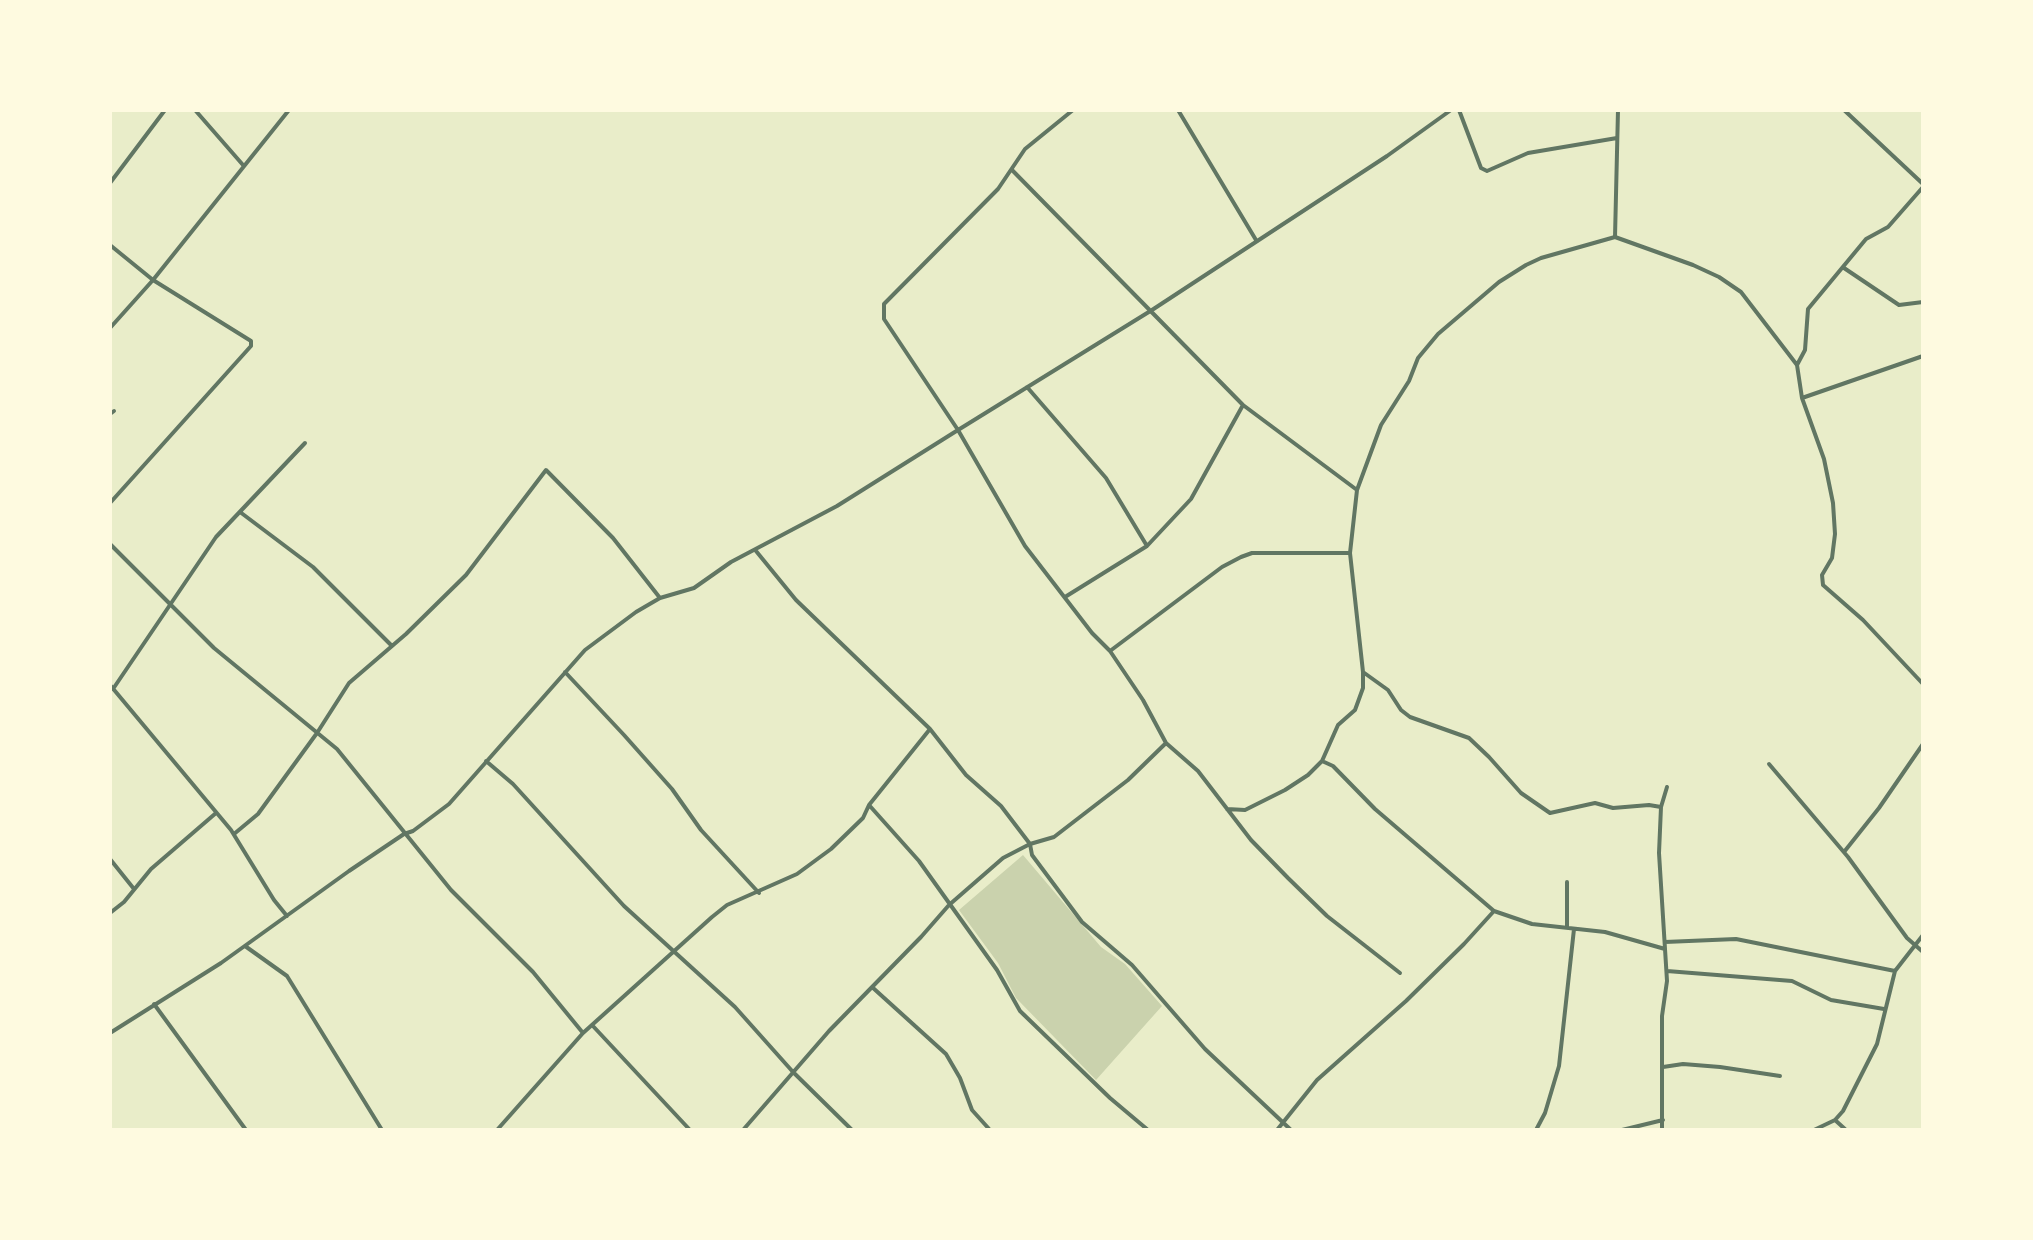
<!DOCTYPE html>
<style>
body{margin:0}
#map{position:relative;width:2033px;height:1240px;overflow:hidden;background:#e9edc9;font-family:"Fira Sans",sans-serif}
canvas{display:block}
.frame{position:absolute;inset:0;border:112px solid #fefae0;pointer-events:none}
</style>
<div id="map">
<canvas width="2033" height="1240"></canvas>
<div class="frame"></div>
</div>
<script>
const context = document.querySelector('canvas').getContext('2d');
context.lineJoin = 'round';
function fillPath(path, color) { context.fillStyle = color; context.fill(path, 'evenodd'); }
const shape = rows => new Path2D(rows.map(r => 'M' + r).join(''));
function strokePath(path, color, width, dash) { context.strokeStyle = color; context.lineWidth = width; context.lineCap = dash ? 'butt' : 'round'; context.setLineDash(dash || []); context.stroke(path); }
const green = shape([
 [1023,855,1101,947,1125,964,1162,1006,1096,1080,1016,998,998,963,959,910]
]);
const minor = shape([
 [195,110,243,165],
 [1178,110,1256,240],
 [1459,110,1481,168,1487,171,1528,153,1617,138],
 [1844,110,1923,184],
 [1012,170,1243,405,1357,490],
 [110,183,165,110],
 [1615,237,1618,110],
 [110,245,153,280,251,341,251,346,110,503],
 [1844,268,1899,305,1923,302],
 [110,328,153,280,289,110],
 [1797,365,1805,350,1808,309,1866,239,1888,227,1923,187],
 [1027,387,1106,478,1147,546],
 [1802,398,1923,356],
 [110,414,114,411],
 [240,512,313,567,391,645],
 [110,544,214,648,337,749,451,890,533,972,583,1033],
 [756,551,796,600,930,729,966,775,1001,806,1030,844,1032,855,1082,922,1132,965,1205,1049,1291,1130],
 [1065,597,1147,546,1191,499,1243,405],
 [1110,651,1222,567,1241,557,1252,553,1350,553],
 [565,672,624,735,672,789,701,830,759,893],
 [110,685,231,830,274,900,287,916],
 [113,689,216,537,305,443],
 [486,761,513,784,624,906,735,1007,793,1072,852,1130],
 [1322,761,1333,766,1375,809,1494,911,1532,924,1605,932,1665,949],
 [1769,764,1848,857,1907,938,1923,952],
 [869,805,919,861,997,970,1020,1011,1110,1098,1148,1130],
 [1661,807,1649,805,1613,808,1595,803,1550,813,1521,793,1489,757,1469,738,1410,717,1401,710,1388,690,1363,672,1350,553,1357,490,1381,425,1409,381,1418,358,1438,334,1499,282,1526,265,1541,258,1615,237,1693,265,1719,277,1741,292,1797,365,1802,398,1824,459,1833,503,1835,534,1832,558,1822,575,1823,585,1863,620,1923,684],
 [1227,809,1245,810,1285,790,1308,775,1322,761,1338,725,1355,710,1363,688,1363,672],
 [234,834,258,814,317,733,349,683,406,634,466,575,546,470,613,538,660,598],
 [1844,852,1879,808,1923,744],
 [110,859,134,889],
 [1567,882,1567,927],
 [110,913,124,902,151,869,216,813],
 [1665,942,1736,939,1895,971],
 [245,946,287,976,382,1130],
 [1667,971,1792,981,1831,1000,1884,1009],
 [1400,973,1327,916,1288,878,1251,840,1198,771,1166,743,1143,700,1110,651,1092,633,1025,546,958,430,1152,310,1387,156,1451,110],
 [872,987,946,1054,960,1078,972,1110,990,1130],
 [154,1004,246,1130],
 [592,1025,690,1130],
 [110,1033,221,963,349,871,404,834,413,831,449,804,585,650,636,612,660,598,694,588,731,562,837,506,958,430,884,319,884,304,998,189,1025,149,1073,110],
 [1663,1067,1683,1064,1720,1067,1780,1076],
 [1835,1120,1846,1130],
 [497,1130,583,1033,712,917,727,905,797,874,831,849,863,818,869,805,930,729],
 [743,1130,829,1031,921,937,949,905,1003,858,1030,844,1054,837,1128,780,1166,743],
 [1277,1130,1317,1080,1406,1001,1464,944,1494,911],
 [1536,1130,1545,1113,1559,1066,1574,929],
 [1622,1130,1663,1120],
 [1662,1130,1662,1016,1667,981,1659,853,1661,807,1667,787],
 [1814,1130,1835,1120,1843,1111,1877,1044,1895,971,1923,935]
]);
fillPath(green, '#cad2ad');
strokePath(minor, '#617663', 4);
</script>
